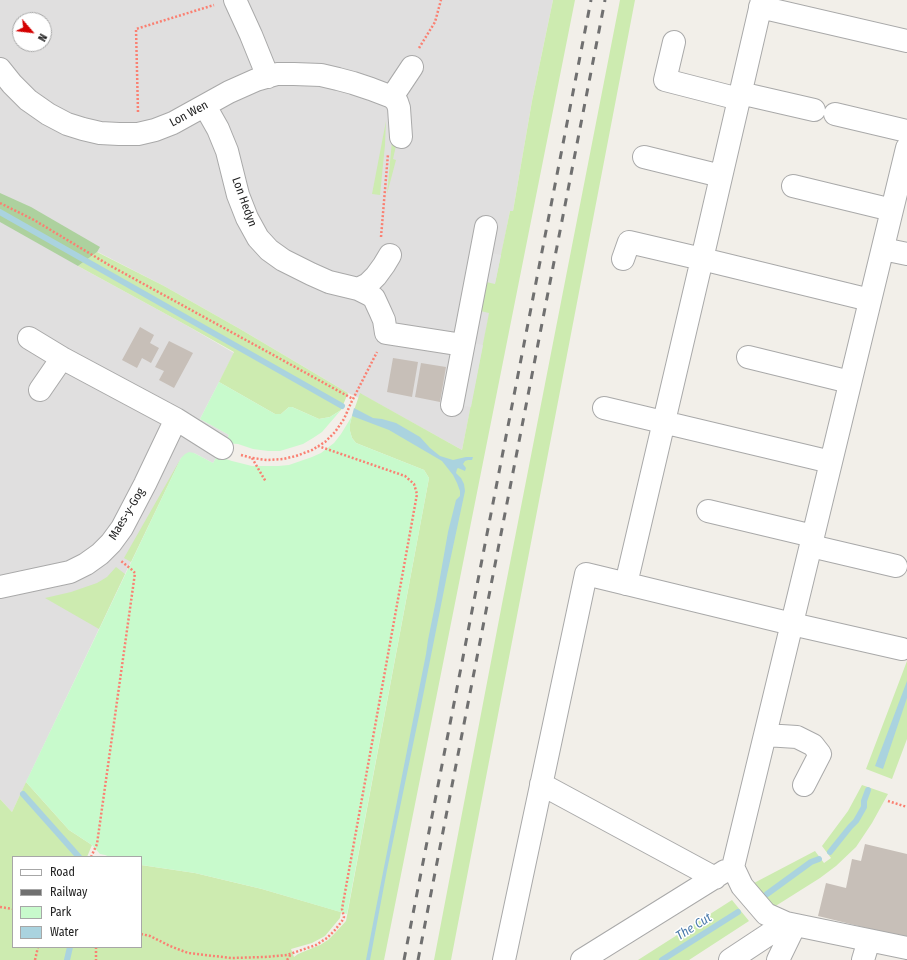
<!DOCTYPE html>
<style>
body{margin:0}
#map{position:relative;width:907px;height:960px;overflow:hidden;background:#f2efe9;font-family:"Fira Sans Condensed",sans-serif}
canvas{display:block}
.legend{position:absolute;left:12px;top:856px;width:130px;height:92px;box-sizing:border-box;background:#fff;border:1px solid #a7a7a7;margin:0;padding:5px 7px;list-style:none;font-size:12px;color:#222}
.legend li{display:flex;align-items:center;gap:8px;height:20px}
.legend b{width:20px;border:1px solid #a7a7a7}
.north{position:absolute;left:12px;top:12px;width:40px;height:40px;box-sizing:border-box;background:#fff;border:1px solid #a7a7a7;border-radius:50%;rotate:118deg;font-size:11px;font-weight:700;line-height:16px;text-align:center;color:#222}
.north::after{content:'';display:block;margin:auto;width:14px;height:18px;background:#d40000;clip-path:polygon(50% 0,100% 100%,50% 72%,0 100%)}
</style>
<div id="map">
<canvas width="907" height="960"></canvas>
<ul class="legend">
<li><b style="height:5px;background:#fff"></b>Road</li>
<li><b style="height:5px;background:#707070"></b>Railway</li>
<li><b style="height:11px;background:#c8facc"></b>Park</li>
<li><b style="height:11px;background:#aad3df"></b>Water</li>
</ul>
<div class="north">N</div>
</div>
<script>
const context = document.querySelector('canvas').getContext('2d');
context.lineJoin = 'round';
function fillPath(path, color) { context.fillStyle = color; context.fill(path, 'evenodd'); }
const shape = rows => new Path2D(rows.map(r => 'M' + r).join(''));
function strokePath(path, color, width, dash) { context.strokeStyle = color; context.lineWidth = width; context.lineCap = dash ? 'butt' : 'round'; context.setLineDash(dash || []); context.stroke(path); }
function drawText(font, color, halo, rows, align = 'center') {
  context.font = font + ' "Fira Sans Condensed",sans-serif'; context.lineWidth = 3; context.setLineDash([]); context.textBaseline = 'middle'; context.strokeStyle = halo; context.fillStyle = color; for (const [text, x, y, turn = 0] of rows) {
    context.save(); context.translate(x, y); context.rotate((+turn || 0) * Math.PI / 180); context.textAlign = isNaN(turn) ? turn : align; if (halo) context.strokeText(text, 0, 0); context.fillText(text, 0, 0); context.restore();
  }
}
const residential = shape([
 [0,0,553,0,532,101,513,211,510,211,462,450,361,394,359,398,348,393,240,329,164,286,98,252,78,266,186,325,234,353,200,419,229,435,213,463,194,453,181,458,125,574,12,812,0,799],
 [20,20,44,20,44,44,20,44]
]);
const grass = shape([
 [553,0,575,0,384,960,0,960,0,799,12,812,26,782,69,830,92,845,87,857,13,857,13,947,141,947,141,865,195,873,262,889,341,912,340,918,325,936,312,943,291,949,294,957,298,954,320,945,328,940,335,933,346,921,429,478,424,470,356,443,352,438,350,431,350,424,352,416,360,393,462,450,489,313,476,310,482,281,495,283,510,211,513,211,532,101],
 [620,0,635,0,451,960,434,960,502,604],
 [386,121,385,145,380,195,372,194],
 [392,141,397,141,393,159,396,160,387,194],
 [97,252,164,286,240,329,348,393,341,410,330,417,319,419,292,407,289,407,281,414,275,414,219,382,234,352,186,325,78,266],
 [181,458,131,562,124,558],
 [116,567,125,574,99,629,45,598,71,592,97,583,107,577],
 [907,661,907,739,892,779,866,769],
 [862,785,888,794,872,823,856,847,836,866,820,878,774,907,754,883,815,851,824,863,831,858,822,846,848,811],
 [732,900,749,921,689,960,638,960]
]);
const forest = shape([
 [0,193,31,207,100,247,97,252,78,266,0,222]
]);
const park = shape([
 [219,382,275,414,281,414,289,407,292,407,319,419,330,417,341,410,322,432,313,438,303,444,280,451,268,451,253,449,238,444,225,443,229,435,200,419],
 [352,416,350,424,350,431,352,438,356,443,424,470,429,478,347,914,262,889,195,873,141,865,141,857,110,857,105,855,100,854,92,845,69,830,26,782,181,458,185,454,189,452,194,453,213,463,217,456,232,461,252,466,278,466,289,465,312,457,321,453,334,443,341,434]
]);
const parking = shape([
 [487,252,501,255,495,284,482,281],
 [470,342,483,345,471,407,459,405]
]);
const water = shape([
 [354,408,373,418,382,419,396,423,420,437,430,448,440,456,453,460,466,457,473,457,472,460,468,460,465,461,463,464,466,468,465,471,458,468,457,469,456,473,461,478,464,484,465,491,447,575,420,711,387,870,370,960,366,960,375,913,426,654,428,640,436,600,448,532,456,500,460,496,460,491,457,483,453,475,442,461,389,430,352,416],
 [907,681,907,698,883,769,875,766]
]);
const stream = shape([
 [0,212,342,406],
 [23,794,79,857],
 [830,852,850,827,856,821,864,807,864,801,868,790],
 [767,894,811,862,819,859],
 [67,960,70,947],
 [662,960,738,912]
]);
const building = shape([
 [140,327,154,335,150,343,159,348,151,363,142,358,137,368,122,360],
 [169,341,193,353,174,388,159,380,164,371,155,367],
 [393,358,418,362,412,397,387,392],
 [421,363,446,367,440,402,415,397],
 [865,844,907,854,907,938,818,916,826,883,846,888,852,859,861,861]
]);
const path = shape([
 [419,48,435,22,441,0],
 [138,112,136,29,214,5],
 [0,203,34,220,109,265,286,362,353,399],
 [381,237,388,154],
 [241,455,252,458,267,460,283,459,296,456,312,450,325,442,335,432,344,419,351,403,377,352],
 [252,458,266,482],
 [888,801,907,807],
 [91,857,97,844,135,573,131,569,121,561],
 [0,907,13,909],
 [141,934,150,936,170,946,188,953,231,958,265,957,287,955,316,945,327,938,335,930,342,921,344,917,342,909,417,494,414,484,405,476,318,446],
 [96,947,96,960],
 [35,960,38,947],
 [287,960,291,954]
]);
const minor = shape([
 [235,0,251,35,268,77],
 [762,0,702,259,870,300],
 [760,7,907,41],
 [674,42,665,80,739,99],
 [0,69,12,84,28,100,48,114,67,124,83,129,100,133,119,134,138,134,155,130,173,123,229,92,256,80,277,74,294,74,321,75,338,79,353,83,371,89,392,97,397,102,399,108,401,137],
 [740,93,814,110],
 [392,97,412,67],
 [205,106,218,129,227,151,238,195,247,218,258,238,269,250,283,260,311,274,329,282,358,289,370,295,374,298,380,311,384,320,386,333,463,345],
 [835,114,907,131],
 [907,148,733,867,742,886,766,914,786,923,907,948],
 [644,157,721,176],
 [793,186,892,210],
 [883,249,907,254],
 [623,259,629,242,702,259,626,584],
 [358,289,368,284,376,276,384,265,390,255],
 [29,338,62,358,176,419,222,448],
 [748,357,850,382],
 [40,390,62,358],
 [452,405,486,227],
 [604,408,831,462],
 [708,511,813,536],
 [811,546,896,566],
 [0,587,70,572,86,564,100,554,111,543,122,528,145,484,176,419],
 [765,735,797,737,813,745,820,754,804,785],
 [541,784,715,878],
 [504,960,586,574,792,624,902,649],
 [582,960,725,871],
 [730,960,786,923],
 [778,960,795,925],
 [863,960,869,940]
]);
const rail = shape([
 [404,960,591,0],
 [418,960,605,0]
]);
const streetNames = [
 ["Lon Wen",189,114,-28],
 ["Lon Hedyn",244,202,70],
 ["Maes-y-Gog",127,514,-59]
];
const waterNames = [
 ["The Cut",694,927,-32]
];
fillPath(residential, '#e0dfdf');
fillPath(grass, '#cdebb0');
fillPath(forest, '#add19e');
fillPath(park, '#c8facc');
fillPath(parking, '#e2e2e2');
fillPath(water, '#aad3df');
strokePath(stream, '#aad3df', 6);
fillPath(building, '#c7bfb8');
strokePath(minor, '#a9a9a9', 24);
strokePath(path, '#fa8072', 2.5, [2, 2]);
strokePath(minor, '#fff', 22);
strokePath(rail, '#707070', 3, [8, 8]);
drawText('12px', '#222', '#fff', streetNames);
drawText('italic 13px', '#4a7aab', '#fff', waterNames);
</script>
